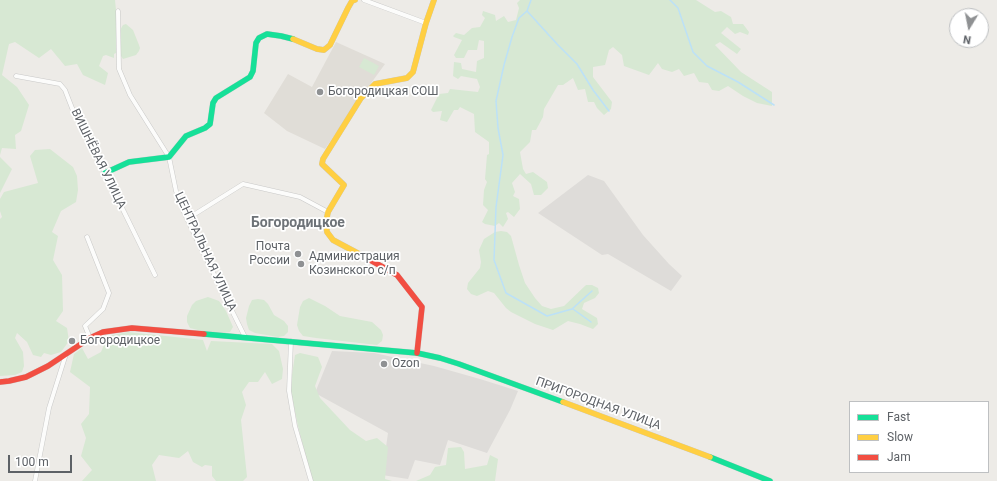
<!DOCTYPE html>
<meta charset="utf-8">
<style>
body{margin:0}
#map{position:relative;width:997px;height:481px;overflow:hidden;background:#edebe7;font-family:Roboto,sans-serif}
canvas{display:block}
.legend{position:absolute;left:849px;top:401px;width:140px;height:72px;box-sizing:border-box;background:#fff;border:1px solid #bec0c2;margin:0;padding:5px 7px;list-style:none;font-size:12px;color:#5d6166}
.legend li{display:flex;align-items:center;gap:8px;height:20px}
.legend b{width:20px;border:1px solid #bec0c2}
.north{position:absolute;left:949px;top:8px;width:40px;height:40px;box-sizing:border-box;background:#fff;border:1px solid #bec0c2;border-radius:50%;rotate:190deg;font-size:11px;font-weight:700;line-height:16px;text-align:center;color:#5d6166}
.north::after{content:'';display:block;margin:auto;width:14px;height:18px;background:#8f9193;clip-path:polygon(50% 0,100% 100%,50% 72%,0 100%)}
.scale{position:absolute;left:8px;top:455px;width:64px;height:18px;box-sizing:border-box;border:2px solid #5d6166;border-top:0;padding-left:5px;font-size:12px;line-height:14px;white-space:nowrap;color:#5d6166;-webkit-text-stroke:3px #fff;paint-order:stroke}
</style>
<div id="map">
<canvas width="997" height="481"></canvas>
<ul class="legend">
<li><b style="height:5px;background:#16e098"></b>Fast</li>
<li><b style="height:5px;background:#ffcf43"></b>Slow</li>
<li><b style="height:5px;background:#f24e42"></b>Jam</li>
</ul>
<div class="north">N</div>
<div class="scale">100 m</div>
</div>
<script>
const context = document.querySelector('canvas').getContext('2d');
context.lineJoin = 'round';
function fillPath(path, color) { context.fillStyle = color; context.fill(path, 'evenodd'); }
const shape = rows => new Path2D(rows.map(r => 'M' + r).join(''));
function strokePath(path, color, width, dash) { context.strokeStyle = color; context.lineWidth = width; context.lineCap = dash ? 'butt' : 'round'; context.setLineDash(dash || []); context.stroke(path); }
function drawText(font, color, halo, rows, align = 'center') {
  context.font = font + ' Roboto,sans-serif'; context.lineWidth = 3.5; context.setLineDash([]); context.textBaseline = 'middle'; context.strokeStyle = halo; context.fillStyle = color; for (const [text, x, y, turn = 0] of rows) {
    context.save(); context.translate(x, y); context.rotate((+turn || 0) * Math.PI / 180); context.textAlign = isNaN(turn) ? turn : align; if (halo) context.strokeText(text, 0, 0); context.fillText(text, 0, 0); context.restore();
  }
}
const industrial = shape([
 [588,175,604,181,643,235,669,264,682,276,671,291,608,254,602,255,538,213],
 [332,351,374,353,434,366,480,379,518,391,510,410,487,453,448,440,440,465,415,460,408,479,382,475,388,433,315,393]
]);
const education = shape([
 [336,42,385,64,361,97,325,149,287,131,264,113,288,74,312,87]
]);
const green = shape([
 [0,0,115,0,116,10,116,53,114,54,114,58,106,55,103,56,99,66,108,73,105,85,83,75,77,64,65,66,51,49,39,58,15,42,9,44,2,75,17,87,29,105,21,131,15,135,16,149,2,148,0,155],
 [520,0,696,0,715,12,721,11,731,17,733,24,743,24,749,32,748,35,740,32,735,34,727,27,721,33,741,49,737,54,720,42,715,45,741,72,772,92,772,106,757,103,743,96,728,86,719,91,712,90,708,83,699,82,694,73,684,76,679,69,672,72,662,69,658,63,649,75,624,66,622,55,613,47,609,50,605,65,593,67,593,77,612,102,611,109,604,115,597,108,594,102,588,102,585,89,578,90,573,78,563,85,558,85,544,109,543,117,536,130,532,130,530,142,520,152,523,169,526,174,533,172,547,182,548,188,541,195,534,195,531,184,520,174,512,183,515,192,513,196,519,199,520,209,514,217,508,212,506,213,508,219,503,227,499,223,495,226,485,224,482,222,488,210,483,205,484,190,487,182,485,179,487,155,489,154,489,142,475,132,474,114,460,107,458,110,454,110,447,122,440,120,442,111,433,112,431,110,439,94,448,93,450,89,478,92,480,87,477,79,461,76,458,79,453,76,454,62,461,63,462,69,476,72,477,61,484,58,484,41,479,40,477,50,468,50,464,58,456,58,454,55,462,40,454,37,453,36,456,33,464,35,472,28,480,27,485,18,482,15,483,11,495,15,496,21,504,16,508,22,516,20,519,8,517,3],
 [126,24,133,30,139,45,140,48,139,51,136,55,123,59,121,56,120,30,123,25],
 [364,58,379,66,374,75,359,67],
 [50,149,73,167,77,176,78,190,76,202,61,211,52,232,58,236,53,260,62,275,63,311,56,321,67,328,69,341,61,352,51,355,44,353,41,357,33,355,27,342,17,333,15,338,23,352,24,366,22,372,15,375,0,376,0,219,2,217,0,211,0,199,4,192,38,183,30,156,35,150],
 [0,157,12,169,0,193],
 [501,231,507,232,511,236,519,265,525,283,535,298,542,306,551,309,564,306,586,285,592,285,598,288,599,293,595,298,584,303,582,309,597,318,598,324,593,329,580,324,568,321,553,330,535,324,511,312,506,308,494,293,488,291,477,296,471,294,467,289,468,283,480,268,481,262,479,250,484,239,495,232],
 [208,297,219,301,226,311,233,327,230,332,224,333,202,331,190,328,187,322,187,316,192,305,196,301],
 [309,298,325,306,340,316,372,322,381,330,383,335,382,341,377,345,316,338,303,336,299,331,297,325,300,307,303,301],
 [258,299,264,300,268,304,274,315,284,321,288,326,288,332,284,336,278,337,255,333,249,330,247,324,246,318,249,306,252,300],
 [128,332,203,340,207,351,211,341,272,344,279,351,283,369,282,379,272,384,265,372,258,382,249,382,242,392,246,405,241,420,247,477,243,481,216,481,212,476,212,466,205,465,202,467,193,462,188,451,179,458,159,455,152,465,156,481,82,481,92,470,81,456,86,438,81,424,89,414,90,387,70,372,74,354,82,348,88,359,101,352,108,336],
 [300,353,318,357,322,367,315,386,320,398,350,430,366,441,377,438,388,447,385,479,392,481,312,481,298,426,290,388,295,355],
 [461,447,464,452,465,469,487,465,490,455,498,459,495,481,416,481,430,475,435,467,446,465,448,448]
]);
const stream = shape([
 [531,0,527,11,557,44,577,64,593,90,609,111],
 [670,0,678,8,693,52,707,66,738,82,774,105],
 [527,11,519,18,512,37,504,65,496,101,498,128,503,155,496,207,494,260,506,293,547,316,572,309,592,291],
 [573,309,591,322]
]);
const street = shape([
 [364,0,426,23],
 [118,11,119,69,130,95,169,157,176,191,182,208,197,240,245,337],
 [16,76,60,84,65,90,72,108,105,173,155,275],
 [187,219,243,184,300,197,328,212],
 [87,237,109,293,103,309,85,326,90,338],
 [291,341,289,391,295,426,311,481],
 [35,481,49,408,66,354]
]);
const fast = shape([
 [105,173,129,162,169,157,186,136,205,128,210,124,213,103,216,98,250,77,253,71,256,43,259,38,267,34,281,36,293,39],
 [204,334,417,353,440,358,459,364,563,402],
 [710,457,770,481]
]);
const slow = shape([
 [293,39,317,49,324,50,330,45,348,8,352,1,355,0],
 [363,256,333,240,327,232,326,222,328,212,344,185,322,164,323,159,361,98,375,84,407,78,413,72,426,23,434,0],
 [563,402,710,457]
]);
const jam = shape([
 [363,256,397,275,422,307,417,353],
 [0,382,9,381,26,377,48,366,90,338,103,332,132,328,204,334]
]);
const markers = [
 [320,92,4,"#8f9193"],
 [298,254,4,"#8f9193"],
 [301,264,4,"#8f9193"],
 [72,341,4,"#8f9193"],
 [384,364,4,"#8f9193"]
];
const poiNames = [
 ["Богородицкая СОШ",328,92],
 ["Почта",290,247,"right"],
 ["России",290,261,"right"],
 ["Администрация",309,257],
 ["Козинского с/п",309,271],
 ["Богородицкое",80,341],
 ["Ozon",392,364]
];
const streetNames = [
 ["ВИШНЁВАЯ УЛИЦА",98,159,64],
 ["ЦЕНТРАЛЬНАЯ УЛИЦА",205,252,65],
 ["ПРИГОРОДНАЯ УЛИЦА",598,404,20]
];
const quarterNames = [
 ["Богородицкое",298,223]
];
fillPath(industrial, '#dedcd9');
fillPath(education, '#e0ddd7');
fillPath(green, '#d7e8d3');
strokePath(stream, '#bce1f7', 1.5);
strokePath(street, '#c9c9c8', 5);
strokePath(fast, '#c8c8c7', 6);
strokePath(slow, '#c8c8c7', 6);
strokePath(jam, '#c8c8c7', 6);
strokePath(street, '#fcfcfb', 4);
strokePath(fast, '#16e098', 5.5);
strokePath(slow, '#ffcf43', 5.5);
strokePath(jam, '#f24e42', 5.5);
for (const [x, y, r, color] of markers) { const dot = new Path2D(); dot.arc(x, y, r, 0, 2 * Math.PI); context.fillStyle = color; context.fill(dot); strokePath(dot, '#fff', 1.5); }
drawText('12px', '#5d6166', '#fff', poiNames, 'left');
drawText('12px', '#5d6166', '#fff', streetNames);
drawText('bold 14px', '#6e7378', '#fff', quarterNames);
</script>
